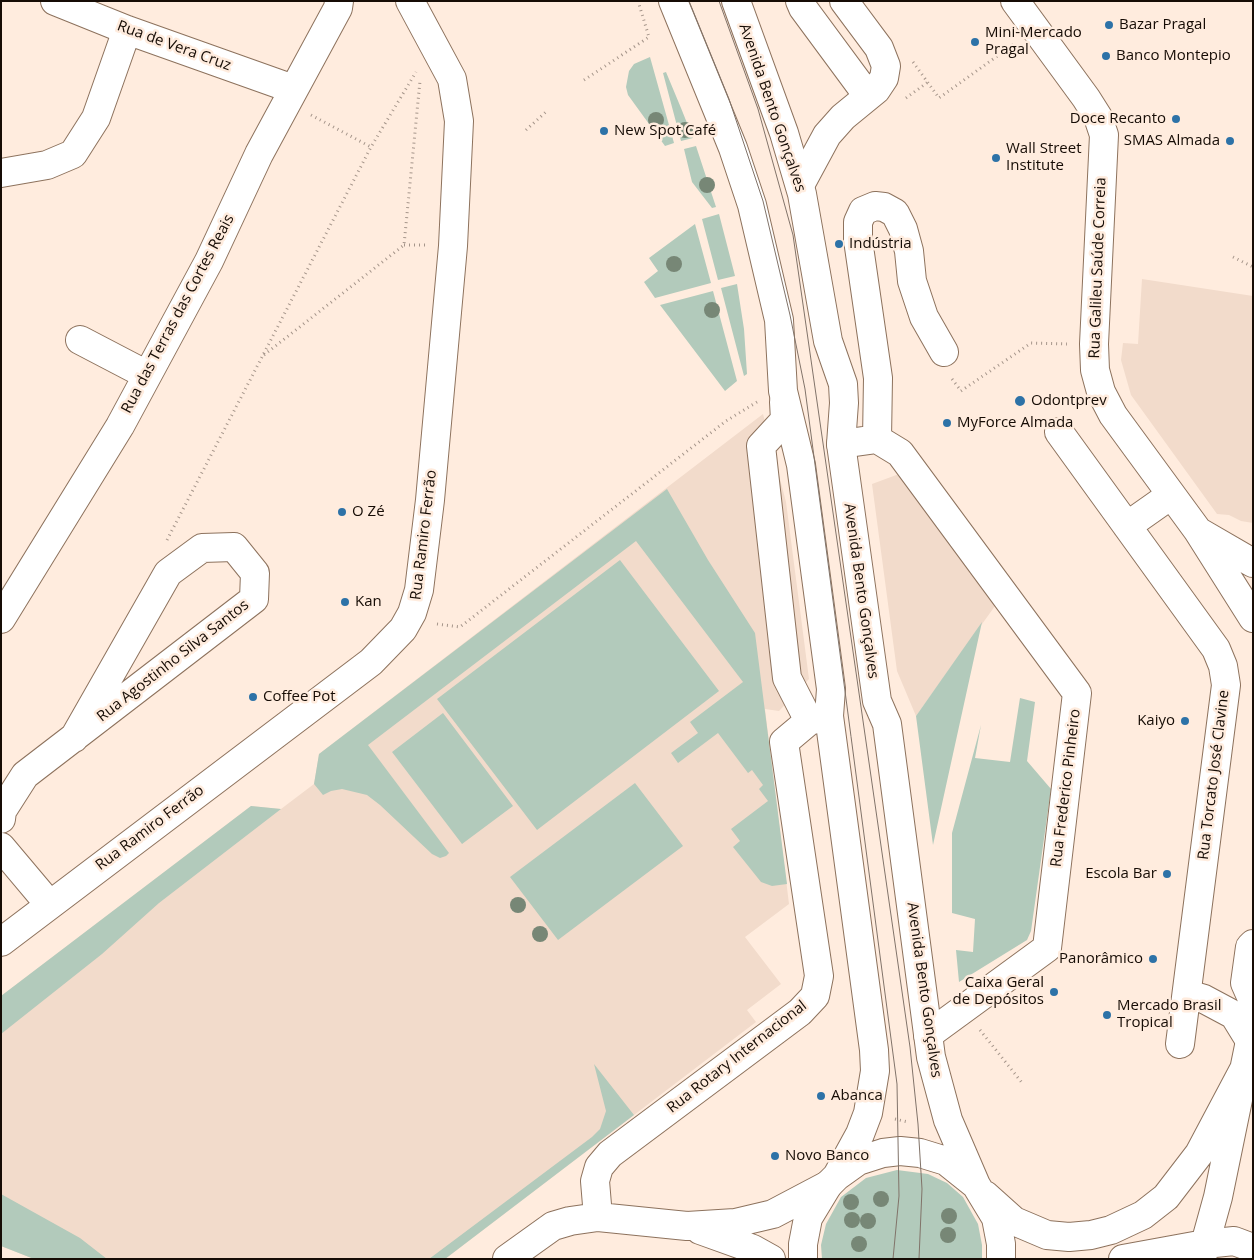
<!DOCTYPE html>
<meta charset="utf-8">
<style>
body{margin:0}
#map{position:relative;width:1254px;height:1260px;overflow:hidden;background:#ffecde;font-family:"Open Sans",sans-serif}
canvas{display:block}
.frame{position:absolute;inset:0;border:2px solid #160c05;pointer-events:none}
</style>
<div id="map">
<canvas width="1254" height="1260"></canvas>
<div class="frame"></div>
</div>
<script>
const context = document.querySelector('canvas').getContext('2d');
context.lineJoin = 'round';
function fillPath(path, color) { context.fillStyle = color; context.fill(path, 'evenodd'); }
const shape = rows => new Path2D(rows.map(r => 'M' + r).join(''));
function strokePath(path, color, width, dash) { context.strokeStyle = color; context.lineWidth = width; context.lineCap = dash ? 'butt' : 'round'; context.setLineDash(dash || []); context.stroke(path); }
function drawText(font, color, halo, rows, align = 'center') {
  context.font = font + ' "Open Sans",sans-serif'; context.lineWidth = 5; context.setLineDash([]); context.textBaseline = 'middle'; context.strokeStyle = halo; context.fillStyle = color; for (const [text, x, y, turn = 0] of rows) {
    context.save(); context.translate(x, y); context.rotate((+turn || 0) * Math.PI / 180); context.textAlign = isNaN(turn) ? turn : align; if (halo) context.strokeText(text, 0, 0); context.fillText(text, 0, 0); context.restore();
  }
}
const built = shape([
 [1142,279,1253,296,1253,523,1241,521,1229,515,1217,514,1131,395,1121,360,1123,343,1138,344],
 [763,414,786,502,809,679,779,711,765,709,789,904,745,937,781,984,747,1010,756,1022,445,1259,34,1259,1,1246,1,996,251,806,281,809,314,784,319,754],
 [899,474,995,606,916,716,897,671,872,484]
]);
const green = shape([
 [650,57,674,143,665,146,628,95,626,87,629,71,634,64],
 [666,72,681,108,693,138,681,141,663,73],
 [696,146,716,207,712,208,692,182,684,149],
 [719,214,735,276,718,280,702,219],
 [695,224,711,283,655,298,644,282,658,271,649,258],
 [737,284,744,329,747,374,744,376,721,288],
 [713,291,737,381,725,391,660,305],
 [667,489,708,560,755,633,787,884,772,886,761,882,733,847,740,841,731,829,768,801,759,789,763,785,752,770,748,773,718,733,678,763,671,753,698,733,690,722,743,682,636,541,368,745,449,853,446,856,440,858,432,854,380,805,367,795,342,789,331,791,323,795,314,784,319,754],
 [620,560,719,691,537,830,437,699],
 [982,622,933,845,916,716],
 [1020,698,1035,702,1027,761,1051,789,1031,931,1027,940,959,982,956,950,973,952,975,919,952,913,952,833,981,725,975,758,1010,762],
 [443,713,513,806,462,844,392,752],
 [635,783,683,846,558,940,510,877],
 [251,806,281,809,159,903,102,954,1,1034,1,996],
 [594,1064,634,1115,445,1259,429,1259,592,1137,600,1129,606,1111],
 [897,1170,928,1174,947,1183,963,1197,978,1224,982,1245,982,1259,822,1259,821,1245,826,1224,841,1197,866,1178],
 [1,1194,80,1238,107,1259,34,1259,1,1246]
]);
const path = shape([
 [913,62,939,98,1014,44],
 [584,80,649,37,638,1],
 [906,98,928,82],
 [311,115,371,147],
 [526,130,548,110],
 [404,245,426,245],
 [1233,257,1253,267],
 [264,355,404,245,420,81],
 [952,379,961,391,1031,343,1067,344],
 [167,540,371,147,416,72],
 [437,624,460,627,726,421,757,402],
 [980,1030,1023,1084],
 [895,1119,908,1122]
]);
const minor = shape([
 [55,1,127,30,293,89],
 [800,1,803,8,868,96],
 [1015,1,1086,98,1098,117,1104,135,1094,344,1095,370,1101,392,1113,415,1198,531,1253,618],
 [1,173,47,165,73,154,96,118,127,30],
 [800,185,827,135,843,117,876,90,884,78,886,66,879,48,844,1],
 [80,340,147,375],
 [784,402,785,420,761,446,787,678,809,721],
 [1059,432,1216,649,1223,666,1226,685,1180,1044],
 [877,439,878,378,858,240,858,222,863,211,875,206,884,207,895,213,903,229,909,251,912,281,924,317,944,352],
 [841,444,877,439,900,453,1077,693,1047,948,928,1035],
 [1127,526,1171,495],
 [1201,533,1253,563],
 [1,619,120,426,209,261,259,154,338,8,339,1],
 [1,819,2,811,25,775,254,599,255,573,234,547,202,548,168,573,74,738],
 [1,847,49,904],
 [1,942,371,662,403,629,412,613,419,590,430,500,453,246,459,121,452,79,410,1],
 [1187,994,1204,999,1234,1015,1250,1041],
 [598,1217,595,1181,599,1167,610,1154,800,1012,815,996,819,976,784,742,809,721,829,716],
 [700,1230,753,1249,771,1259],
 [507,1259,553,1226,570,1221,598,1217,687,1226,735,1223,773,1214,828,1185],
 [1202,1259,1205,1244,1234,1241,1253,1248]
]);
const major = shape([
 [673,1,733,148,752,205,779,320,783,391,801,465,831,689,829,716,874,1050,875,1071,868,1113,860,1134,837,1176],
 [736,1,784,133,802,194,828,341,843,384,844,403,841,444,877,701,887,724,931,1057,948,1120,976,1185],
 [1253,944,1250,947,1245,983,1253,1001],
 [985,1195,1014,1221,1047,1235,1069,1237,1091,1235,1111,1230,1143,1215,1166,1197,1199,1154,1243,1071],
 [803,1259,803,1244,808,1218,828,1185,837,1176,858,1161,883,1153,900,1151,920,1153,946,1161,976,1185,996,1218,1001,1244,1001,1259],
 [1123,1259,1205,1244,1218,1197,1250,1041,1253,1015]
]);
const tram = shape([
 [689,1,729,99,763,201,790,315,805,389,897,1084,899,1196,893,1259],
 [719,1,758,109,793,235,910,1047,918,1124,922,1189,919,1259]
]);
const trees = [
 [656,120],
 [685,130],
 [707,185],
 [674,264],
 [712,310],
 [518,905],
 [540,934],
 [881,1199],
 [851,1202],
 [949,1216],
 [852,1220],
 [868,1221],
 [948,1235],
 [859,1244]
];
const markers = [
 [1109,25,5,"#2d72a7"],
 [975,42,5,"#2d72a7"],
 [1106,56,5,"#2d72a7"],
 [1176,119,5,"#2d72a7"],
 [604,131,5,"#2d72a7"],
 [1230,141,5,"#2d72a7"],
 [996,158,5,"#2d72a7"],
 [839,244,5,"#2d72a7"],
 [1020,401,6,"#2d72a7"],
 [947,423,5,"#2d72a7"],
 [342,512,5,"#2d72a7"],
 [345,602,5,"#2d72a7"],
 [253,697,5,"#2d72a7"],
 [1185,721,5,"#2d72a7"],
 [1167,874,5,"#2d72a7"],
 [1153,959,5,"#2d72a7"],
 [1054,992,5,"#2d72a7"],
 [1107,1015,5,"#2d72a7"],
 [821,1096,5,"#2d72a7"],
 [775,1156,5,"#2d72a7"]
];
const poiNames = [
 ["Bazar Pragal",1119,25],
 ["Mini-Mercado",985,33],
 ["Pragal",985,50],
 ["Banco Montepio",1116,56],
 ["Doce Recanto",1166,119,"right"],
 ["New Spot Café",614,131],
 ["SMAS Almada",1220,141,"right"],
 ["Wall Street",1006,149],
 ["Institute",1006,166],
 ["Indústria",849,244],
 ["Odontprev",1031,401],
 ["MyForce Almada",957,423],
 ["O Zé",352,512],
 ["Kan",355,602],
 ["Coffee Pot",263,697],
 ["Kaiyo",1175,721,"right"],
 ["Escola Bar",1157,874,"right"],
 ["Panorâmico",1143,959,"right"],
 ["Caixa Geral",1044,983,"right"],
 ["de Depósitos",1044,1000,"right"],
 ["Mercado Brasil",1117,1006],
 ["Tropical",1117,1023],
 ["Abanca",831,1096],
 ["Novo Banco",785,1156]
];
const streetNames = [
 ["Rua de Vera Cruz",174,46,20],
 ["Avenida Bento Gonçalves",772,108,71],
 ["Rua Galileu Saúde Correia",1098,268,-88],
 ["Rua das Terras das Cortes Reais",178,314,-62],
 ["Rua Ramiro Ferrão",424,535,-83],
 ["Avenida Bento Gonçalves",861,591,82],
 ["Rua Agostinho Silva Santos",173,661,-38],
 ["Rua Torcato José Clavine",1214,775,-83],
 ["Rua Frederico Pinheiro",1066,788,-83],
 ["Rua Ramiro Ferrão",150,828,-37],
 ["Avenida Bento Gonçalves",924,990,82],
 ["Rua Rotary Internacional",737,1057,-38]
];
fillPath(built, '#f2dbcb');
fillPath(green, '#b2cabb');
strokePath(minor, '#8d725d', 30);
strokePath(major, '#8d725d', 30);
strokePath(path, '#a5958a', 3, [1, 4]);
strokePath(minor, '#fff', 28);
strokePath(major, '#fff', 28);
strokePath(tram, '#817369', 1);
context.fillStyle = '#778776';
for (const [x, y] of trees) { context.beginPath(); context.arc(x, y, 8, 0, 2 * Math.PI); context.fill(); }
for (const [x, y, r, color] of markers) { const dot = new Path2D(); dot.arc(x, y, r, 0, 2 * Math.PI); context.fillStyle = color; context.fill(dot); strokePath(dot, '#ffecde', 2); }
drawText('15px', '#160c05', '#ffecde', poiNames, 'left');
drawText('15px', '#160c05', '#ffecde', streetNames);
</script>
